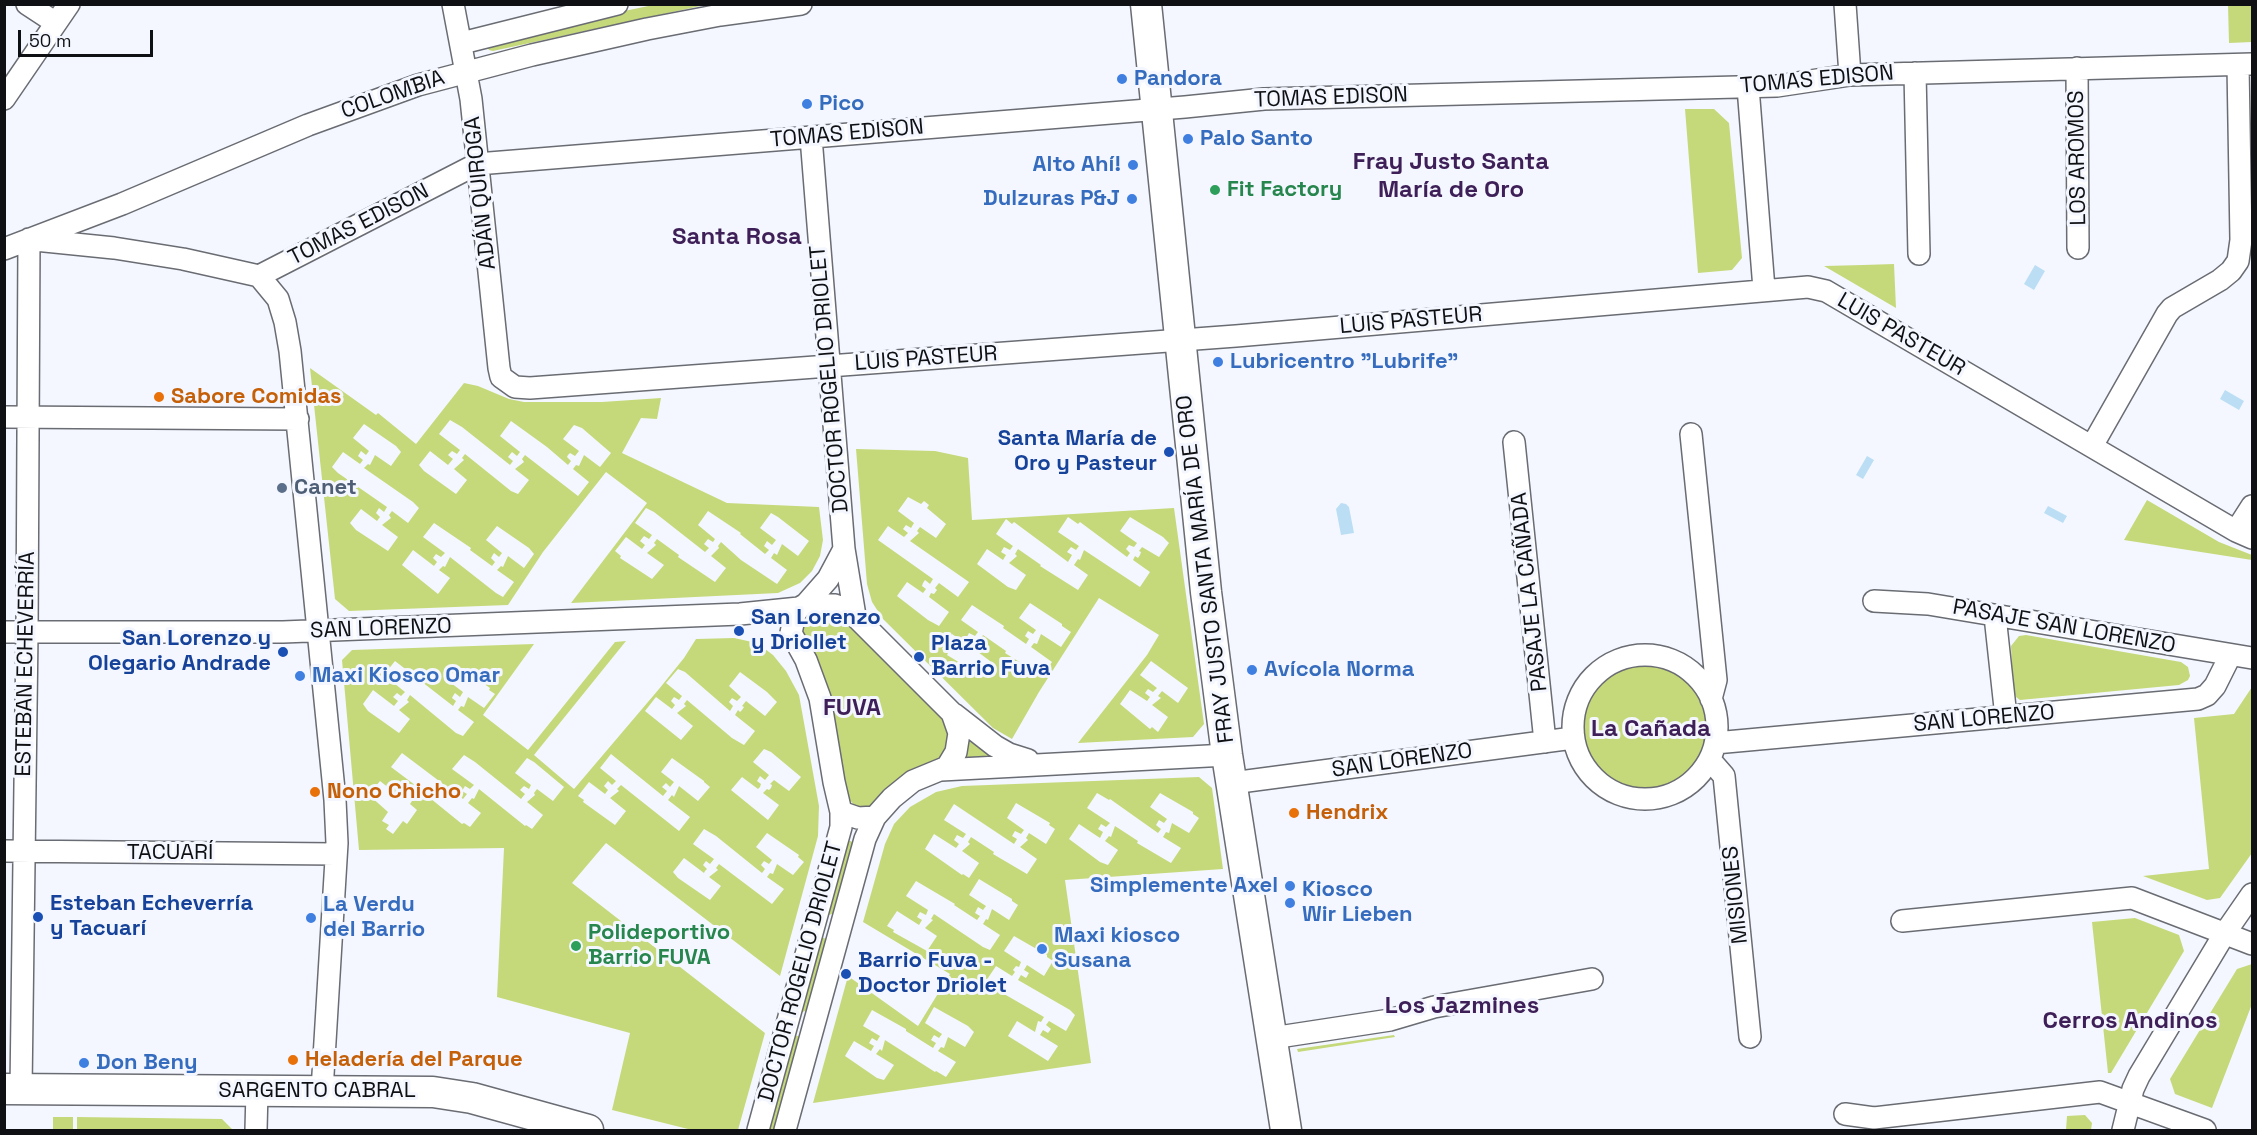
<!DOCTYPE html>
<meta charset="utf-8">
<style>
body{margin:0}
#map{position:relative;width:2257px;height:1135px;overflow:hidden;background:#f4f7ff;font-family:"Space Grotesk",sans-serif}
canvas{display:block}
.frame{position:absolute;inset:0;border:6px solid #0f1013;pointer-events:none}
.scale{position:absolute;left:18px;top:30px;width:135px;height:27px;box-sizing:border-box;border:3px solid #0f1013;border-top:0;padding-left:8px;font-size:18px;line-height:21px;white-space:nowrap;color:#0f1013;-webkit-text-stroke:4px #f4f7ff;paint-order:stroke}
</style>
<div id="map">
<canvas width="2257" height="1135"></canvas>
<div class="frame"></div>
<div class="scale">50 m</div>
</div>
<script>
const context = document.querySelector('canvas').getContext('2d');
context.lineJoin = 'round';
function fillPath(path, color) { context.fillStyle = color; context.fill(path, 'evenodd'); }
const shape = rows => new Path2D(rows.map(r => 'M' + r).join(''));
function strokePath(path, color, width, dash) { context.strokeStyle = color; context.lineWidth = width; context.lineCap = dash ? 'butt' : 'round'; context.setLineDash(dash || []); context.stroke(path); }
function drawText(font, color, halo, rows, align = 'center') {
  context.font = font + ' "Space Grotesk",sans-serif'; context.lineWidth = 6; context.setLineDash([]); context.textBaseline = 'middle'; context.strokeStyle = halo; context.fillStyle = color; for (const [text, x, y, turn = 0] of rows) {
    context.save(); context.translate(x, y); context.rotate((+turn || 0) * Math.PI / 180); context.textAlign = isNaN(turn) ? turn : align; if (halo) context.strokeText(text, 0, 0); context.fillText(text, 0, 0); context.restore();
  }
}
const green = shape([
 [653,5,705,5,493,51,489,50,487,47,591,18],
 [2228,5,2252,5,2252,42,2229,43],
 [1685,109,1714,109,1729,123,1742,258,1732,270,1698,273],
 [1894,264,1896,308,1824,266,1863,265],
 [310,368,376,415,378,413,416,444,464,383,478,386,509,399,524,402,602,402,661,398,657,419,641,418,622,453,727,503,819,507,823,540,820,556,812,571,800,583,778,593,571,603,647,503,606,472,543,552,508,605,349,611,335,599],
 [450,420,462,427,510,465,513,461,508,457,512,452,517,456,520,452,500,436,511,421,547,447,568,465,571,461,567,457,568,455,570,453,575,456,579,451,563,439,574,425,582,428,611,453,600,467,584,455,579,466,576,465,573,469,589,482,578,496,525,455,522,459,524,462,515,469,529,480,518,494,511,491,465,454,462,458,464,460,454,469,467,480,456,494,424,471,419,465,430,451,448,465,453,459,448,455,452,451,457,454,460,450,439,434],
 [364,424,396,446,401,452,391,466,375,455,370,465,368,464,364,468,413,502,419,508,408,523,392,511,389,515,391,518,382,525,398,537,388,551,356,530,350,523,361,509,377,521,380,517,376,513,379,508,384,512,387,507,338,473,332,467,343,452,360,464,363,460,358,456,361,451,366,455,369,451,353,438],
 [646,508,654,512,705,552,709,548,704,544,708,539,713,542,715,539,698,525,708,511,741,533,740,534,765,554,769,550,764,546,767,541,772,545,776,540,760,528,771,513,778,517,809,541,798,556,782,544,777,555,774,553,771,558,787,570,777,584,741,560,721,542,718,546,719,548,711,556,726,568,715,582,678,557,679,555,657,539,654,543,656,545,647,553,664,565,652,579,620,558,621,556,615,551,626,537,642,549,645,545,640,541,644,536,649,539,652,535,635,523],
 [434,523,471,548,470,550,492,566,495,562,491,558,494,553,499,557,502,553,486,540,497,526,529,548,534,554,524,568,508,556,503,567,501,566,497,570,514,582,503,597,496,593,450,557,445,567,443,566,439,570,450,578,438,594,402,565,413,550,434,566,437,562,433,558,436,554,441,557,445,553,423,537],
 [856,449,935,451,968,458,972,520,1174,508,1204,724,1193,737,1078,743,1147,655,1159,635,1099,598,1039,692,1012,739,993,728,883,619,872,602,867,584],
 [908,497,921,504,924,501,929,505,927,508,946,524,936,538,920,527,917,531,919,533,910,541,969,582,958,597,939,583,935,588,937,590,934,594,931,593,929,597,949,612,939,626,928,620,897,596,907,582,923,593,926,589,922,586,923,583,925,580,930,584,933,579,878,540,888,526,904,537,908,533,903,529,906,525,911,528,914,523,898,511],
 [1068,517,1078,524,1080,522,1127,557,1130,553,1126,549,1129,545,1134,547,1137,543,1120,531,1130,517,1163,537,1169,543,1159,557,1142,547,1139,551,1141,552,1140,555,1138,558,1135,556,1133,560,1150,572,1140,587,1084,550,1080,560,1078,559,1074,565,1088,575,1078,590,1040,566,1041,565,1018,549,1015,554,1017,556,1009,563,1026,575,1016,590,1008,587,977,564,987,549,1003,560,1006,555,1001,552,1004,547,1010,550,1013,546,996,534,1006,519,1012,524,1014,522,1068,562,1072,555,1067,552,1071,547,1076,550,1079,546,1058,532],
 [1030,603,1062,624,1062,626,1071,632,1061,647,1041,634,1037,644,1034,643,1031,647,1052,662,1042,676,1005,653,1006,651,983,635,980,640,982,642,974,649,990,661,980,675,947,655,948,653,942,649,952,634,968,645,971,641,967,637,969,633,975,636,978,632,961,620,972,605,1004,626,1003,628,1026,644,1029,639,1025,636,1028,631,1033,634,1036,630,1019,618],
 [1151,661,1188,688,1178,703,1162,691,1158,696,1161,698,1152,705,1168,717,1158,732,1152,727,1150,729,1120,704,1130,690,1147,701,1150,697,1145,693,1148,689,1153,692,1157,688,1140,675],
 [2147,500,2219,542,2252,555,2252,560,2124,540],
 [811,612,842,616,950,725,945,756,866,809,858,808,847,798,823,673,798,629,801,620],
 [2026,635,2181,662,2188,667,2190,676,2188,680,2179,685,2020,700,2016,697,2013,690,2011,646,2019,636],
 [734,638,757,643,773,655,786,671,799,695,819,806,818,836,780,976,606,843,572,883,765,1033,738,1130,692,1130,612,1110,630,1033,497,997,504,848,359,850,342,660,352,650,534,644,483,715,528,750,615,642,626,641,534,755,574,789,659,689,684,658,696,639],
 [395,661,453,706,456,701,452,698,453,696,455,693,460,697,463,692,447,680,458,666,490,688,489,690,495,694,484,708,468,697,464,707,461,706,458,710,474,722,463,736,456,733,410,695,407,700,409,702,399,710,410,719,399,733,368,711,363,704,373,690,394,706,398,701,393,697,397,693,401,696,405,692,384,675],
 [678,669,685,672,730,711,733,706,729,702,732,698,737,701,741,697,729,686,740,672,767,692,777,702,765,716,746,701,742,706,744,707,742,710,740,712,738,710,735,715,755,731,744,745,732,738,687,700,684,704,686,706,677,713,693,726,681,740,645,711,656,697,672,709,675,705,671,701,674,697,679,700,682,696,666,683],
 [764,749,771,752,801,777,789,791,774,780,770,784,772,785,771,788,769,790,767,789,763,793,779,805,768,820,731,790,742,777,758,789,760,787,761,784,757,781,760,776,765,780,769,775,753,762],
 [402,753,463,799,467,794,462,791,465,786,470,789,474,785,452,769,464,755,475,762,521,799,525,794,520,790,524,786,529,789,531,785,515,773,527,758,534,762,564,787,553,801,537,789,534,793,535,795,527,802,543,815,532,829,526,825,525,826,479,789,474,799,472,798,468,803,481,813,470,827,464,823,462,824,420,790,416,799,414,798,410,804,417,810,407,824,403,821,393,834,386,829,389,825,382,821,388,812,369,795,380,781,404,800,409,794,404,790,408,786,412,789,415,785,391,767],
 [611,754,663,796,667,791,662,787,666,783,670,787,674,782,661,772,672,758,704,781,704,782,710,787,698,801,679,786,674,797,672,795,668,800,690,817,679,831,621,785,617,789,619,791,610,798,626,811,615,825,583,802,584,800,578,796,589,782,605,794,608,790,604,786,608,781,612,785,616,781,600,768],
 [704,829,716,836,762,873,765,869,761,865,764,861,769,864,772,860,756,847,767,833,799,855,798,857,804,862,793,875,777,864,773,874,770,873,767,877,784,889,772,904,719,864,716,868,718,870,709,877,721,886,710,900,678,878,673,872,684,858,704,873,705,871,707,869,703,865,706,861,710,864,714,859,693,844],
 '1582 727a62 62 0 1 1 124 0a62 62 0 1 1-124 0Z',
 [2252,687,2252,853,2220,898,2207,900,2143,876,2209,869,2194,718,2234,714],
 [966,736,1006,758,958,760],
 [1199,777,1212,788,1223,869,1065,880,1091,1063,813,1103,848,976,918,1026,950,974,863,922,885,844,894,824,910,807,936,792,962,786],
 [1160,793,1193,812,1193,814,1199,818,1189,833,1172,823,1169,833,1166,832,1163,837,1181,848,1171,863,1137,843,1138,841,1115,826,1111,837,1109,836,1105,841,1118,850,1108,865,1100,862,1069,839,1079,824,1100,838,1103,832,1098,829,1100,826,1101,824,1106,827,1110,823,1087,808,1097,793,1109,800,1110,799,1158,833,1161,829,1156,825,1159,820,1164,823,1167,819,1150,807],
 [1016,803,1050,823,1049,825,1055,829,1046,844,1029,833,1026,838,1028,840,1020,847,1037,859,1027,874,993,854,994,852,971,837,968,842,970,844,962,851,979,863,969,878,963,874,962,875,925,849,934,834,956,848,959,844,954,840,957,835,963,838,966,834,944,820,954,804,1014,844,1017,839,1012,836,1015,831,1021,834,1024,830,1007,818],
 [979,879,1012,899,1012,901,1018,905,1009,920,992,909,988,920,986,919,983,924,1000,935,990,950,983,947,934,914,931,919,933,920,925,928,937,936,927,951,893,932,894,930,887,926,897,911,919,925,922,920,917,917,920,912,926,915,928,910,906,896,916,881,955,904,954,905,977,920,980,916,975,913,978,907,983,910,986,906,969,895],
 [1014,936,1047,955,1047,957,1053,961,1044,976,1027,965,1024,970,1029,973,1026,978,1021,975,1018,980,1070,1010,1075,1015,1066,1031,1049,1021,1046,1025,1051,1029,1048,1033,1043,1030,1040,1035,1058,1046,1048,1061,1008,1036,1017,1021,1035,1032,1038,1021,1041,1022,1044,1017,992,987,986,981,996,966,1012,976,1015,972,1013,970,1016,966,1019,967,1021,962,1004,951],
 [934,1007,968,1026,974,1032,965,1047,948,1037,944,1048,941,1047,938,1051,956,1062,946,1077,936,1071,935,1072,885,1040,882,1051,880,1049,876,1054,894,1065,884,1080,877,1078,845,1056,854,1041,871,1051,874,1046,869,1043,872,1038,877,1041,880,1036,863,1026,872,1010,906,1029,906,1031,933,1048,936,1043,931,1040,934,1035,939,1038,942,1034,925,1023],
 [846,841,851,841,853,844,834,913,829,915],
 [2135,918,2179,935,2184,951,2111,1073,2108,1073,2092,922],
 [822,937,826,939,826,942,807,1010,803,1012,802,1008],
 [2252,964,2252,1004,2212,1108,2175,1094,2170,1079,2237,969],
 [795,1035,800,1037,800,1040,774,1130,767,1130,792,1039],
 [1394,1035,1395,1037,1298,1052,1297,1049],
 [2085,1115,2092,1123,2091,1130,2066,1130,2067,1116],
 [53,1117,73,1117,73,1130,53,1130],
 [77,1117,222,1119,233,1130,77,1130]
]);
const water = shape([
 [2035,265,2045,271,2034,290,2024,284],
 [2225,390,2244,401,2239,410,2220,399],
 [1867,456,1874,460,1863,479,1856,475],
 [1341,503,1346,504,1349,507,1354,533,1341,535,1336,509],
 [2048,506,2067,516,2063,523,2044,513]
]);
const minor = shape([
 [27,4,56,23],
 [453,4,471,99,499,368,501,377,515,387,530,388,1236,336,1808,287,1826,291,2236,531,2252,538],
 [1845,4,1850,75],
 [462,43,617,4],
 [2077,68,2078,248],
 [1915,73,1919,254],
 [1748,87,1764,289],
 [4,99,69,4],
 [811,137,844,549,855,616],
 [35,240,114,248,183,259,259,276],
 [4,249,122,204,308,125,418,85,532,55,647,29,720,15,801,4],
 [259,276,477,164,1185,107,1264,99,1777,86,1850,75,2252,64],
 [259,276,278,299,285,322,290,351,335,800,337,843,322,1091],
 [4,417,298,419],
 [1691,434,1716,680,1711,699],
 [1514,442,1545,742],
 [2092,446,2167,314,2172,308,2220,280,2231,271,2238,261,2241,240,2238,65],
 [2236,531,2252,506],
 [1874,601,1928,604,2252,658],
 [806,604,828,579,844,549],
 [1995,616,2006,717],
 [4,632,283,632,740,614,799,608],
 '1573 727a72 72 0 1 1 144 0a72 72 0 1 1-144 0Z',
 [954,714,995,746,1009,754,1028,760],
 [1715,743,2198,699,2207,695,2215,686,2230,656],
 [1710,760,1724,776,1750,1037],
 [941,770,1227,755],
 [1232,783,1573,738],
 [4,851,336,854],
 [1902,921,2132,898,2252,944],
 [1272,1038,1390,1020,1434,1007,1592,979],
 [21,1089,27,633,29,239],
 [1845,1114,1874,1118,2100,1092,2205,1130],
 [256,1130,257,1091],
 [758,1130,841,827,841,812,834,782,820,698,806,660,791,633,795,614,799,608,806,604,835,605,846,609,855,616,952,713,959,733,956,752,947,767,913,781,892,798,875,817,858,818,841,812],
 [785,1130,865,839,875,817],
 [2123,1130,2133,1089,2139,1076,2225,933,2252,894]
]);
const secondary = shape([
 [1146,4,1206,592,1227,755,1286,1130],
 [4,1089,433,1092,472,1098,588,1130]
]);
const markers = [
 [1122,79,6,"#3f7fe0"],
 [807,104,6,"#3f7fe0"],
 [1188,139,6,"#3f7fe0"],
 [1133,165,6,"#3f7fe0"],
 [1215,190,6,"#2e9e5b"],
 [1132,199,6,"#3f7fe0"],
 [1218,362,6,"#3f7fe0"],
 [159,397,6,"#e8710a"],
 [1169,452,6,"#1a4fb4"],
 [282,488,6,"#5c6f8a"],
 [739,631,6,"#1a4fb4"],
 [283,652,6,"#1a4fb4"],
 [919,657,6,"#1a4fb4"],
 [1252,670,6,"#3f7fe0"],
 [300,676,6,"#3f7fe0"],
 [315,792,6,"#e8710a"],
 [1294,813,6,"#e8710a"],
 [1290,886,6,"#3f7fe0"],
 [1290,903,6,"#3f7fe0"],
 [38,917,6,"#1a4fb4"],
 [311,918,6,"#3f7fe0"],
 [576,946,6,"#2e9e5b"],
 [1042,949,6,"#3f7fe0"],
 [846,974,6,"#1a4fb4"],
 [293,1060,6,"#e8710a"],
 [84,1063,6,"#3f7fe0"]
];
const shopNames = [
 ["Pandora",1134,79],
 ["Pico",819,104],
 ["Palo Santo",1200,139],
 ["Alto Ahí!",1121,165,"right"],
 ["Dulzuras P&J",1120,199,"right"],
 ["Lubricentro \"Lubrife\"",1230,362],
 ["Avícola Norma",1264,670],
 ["Maxi Kiosco Omar",312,676],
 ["Simplemente Axel",1278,886,"right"],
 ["Kiosco",1302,890],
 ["Wir Lieben",1302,915],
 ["La Verdu",323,905],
 ["del Barrio",323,930],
 ["Maxi kiosco",1054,936],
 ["Susana",1054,961],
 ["Don Beny",96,1063]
];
const streetNames = [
 ["TOMAS EDISON",1817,80,-5],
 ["COLOMBIA",393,95,-19],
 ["TOMAS EDISON",1331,98,-2],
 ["TOMAS EDISON",847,134,-5],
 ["LOS AROMOS",2078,158,-91],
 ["ADÁN QUIROGA",481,193,-96],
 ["TOMAS EDISON",359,225,-27],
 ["LUIS PASTEUR",1411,321,-5],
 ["LUIS PASTEUR",1901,335,30],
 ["LUIS PASTEUR",926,359,-4],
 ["DOCTOR ROGELIO DRIOLET",830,379,-95],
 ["FRAY JUSTO SANTA MARÍA DE ORO",1206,569,-97],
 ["PASAJE LA CAÑADA",1530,592,-96],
 ["PASAJE SAN LORENZO",2064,627,10],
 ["SAN LORENZO",381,629,-2],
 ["ESTEBAN ECHEVERRÍA",26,664,-89],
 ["SAN LORENZO",1984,719,-5],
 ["SAN LORENZO",1402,761,-8],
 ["TACUARÍ",170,853],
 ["MISIONES",1736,895,-96],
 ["DOCTOR ROGELIO DRIOLET",801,972,-75],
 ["SARGENTO CABRAL",317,1091]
];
const leisureNames = [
 ["Fit Factory",1227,190],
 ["Polideportivo",588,933],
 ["Barrio FUVA",588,958]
];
const foodNames = [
 ["Sabore Comidas",171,397],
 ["Nono Chicho",327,792],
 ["Hendrix",1306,813],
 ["Heladería del Parque",305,1060]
];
const transitNames = [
 ["Santa María de",1157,439,"right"],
 ["Oro y Pasteur",1157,464,"right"],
 ["San Lorenzo",751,618],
 ["y Driollet",751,643],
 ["San Lorenzo y",271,639,"right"],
 ["Olegario Andrade",271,664,"right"],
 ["Plaza",931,644],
 ["Barrio Fuva",931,669],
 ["Esteban Echeverría",50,904],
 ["y Tacuarí",50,929],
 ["Barrio Fuva -",858,961],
 ["Doctor Driolet",858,986]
];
const serviceNames = [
 ["Canet",294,488]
];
const neighbourhoodNames = [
 ["Fray Justo Santa",1451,162],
 ["María de Oro",1451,190],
 ["Santa Rosa",737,237],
 ["FUVA",852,708],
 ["La Cañada",1651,729],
 ["Los Jazmines",1462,1006],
 ["Cerros Andinos",2130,1021]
];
fillPath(green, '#c6d97a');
fillPath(water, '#bbdef5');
strokePath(minor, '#6a6c73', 24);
strokePath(secondary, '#6a6c73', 33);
strokePath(minor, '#fff', 21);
strokePath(secondary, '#fff', 30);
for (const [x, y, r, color] of markers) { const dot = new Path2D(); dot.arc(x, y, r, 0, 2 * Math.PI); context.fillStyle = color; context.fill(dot); strokePath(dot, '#f4f7ff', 2); }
drawText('bold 22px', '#366cbe', '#f4f7ff', shopNames, 'left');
drawText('22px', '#0f1013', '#f4f7ff', streetNames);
drawText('bold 22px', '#27864d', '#f4f7ff', leisureNames, 'left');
drawText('bold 22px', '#c56008', '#f4f7ff', foodNames, 'left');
drawText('bold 22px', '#164399', '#f4f7ff', transitNames, 'left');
drawText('bold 22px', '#4e5e75', '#f4f7ff', serviceNames, 'left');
drawText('bold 24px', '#3e1f57', '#f4f7ff', neighbourhoodNames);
</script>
